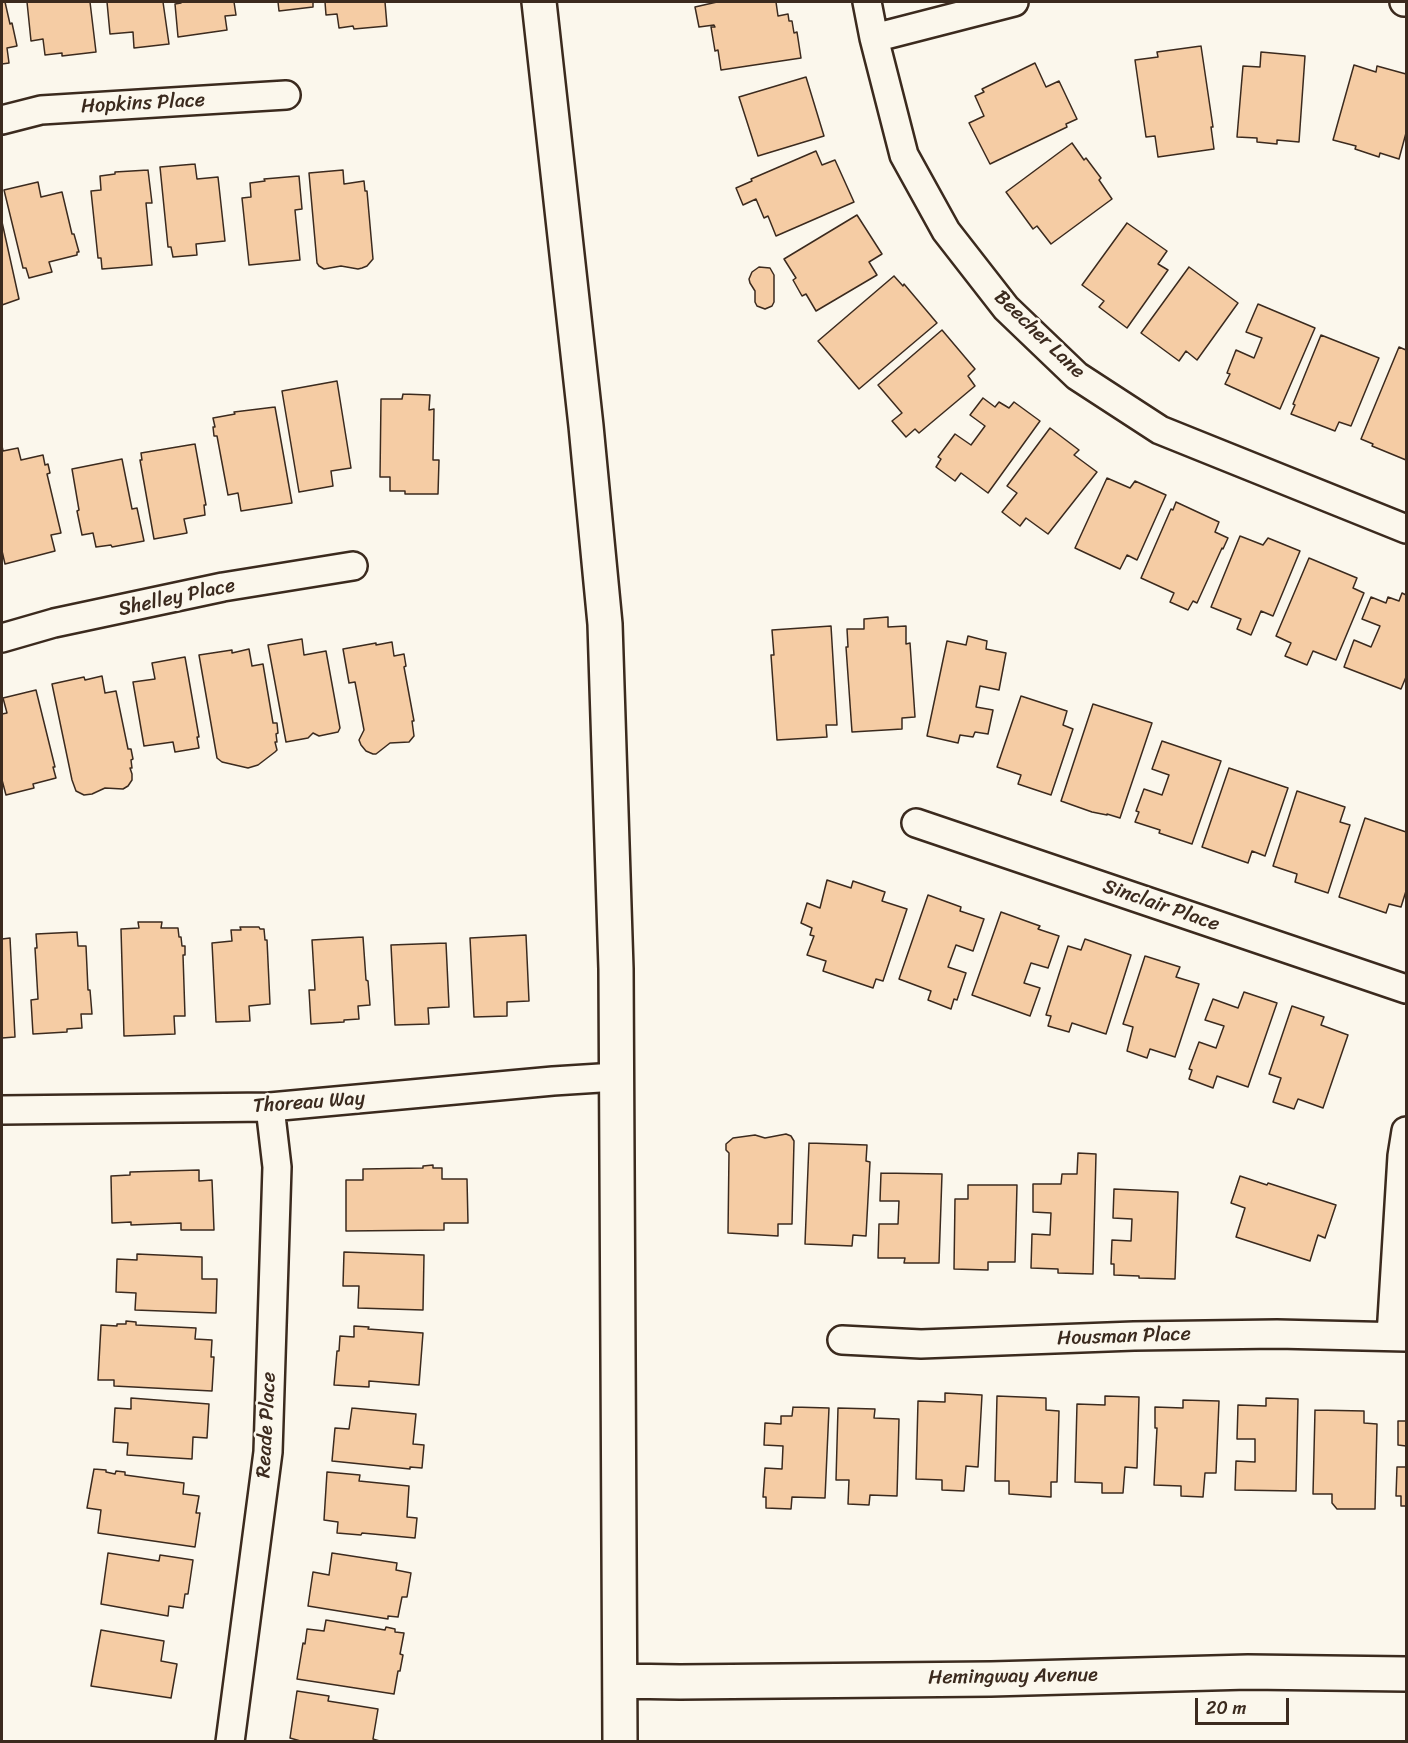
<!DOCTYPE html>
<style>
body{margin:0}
#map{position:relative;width:1408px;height:1743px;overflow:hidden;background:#fbf7ec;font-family:Sriracha,sans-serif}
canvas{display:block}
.frame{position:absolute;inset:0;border:3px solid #3b2a1e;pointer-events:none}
.scale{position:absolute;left:1195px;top:1698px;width:94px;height:27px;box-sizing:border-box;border:3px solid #3b2a1e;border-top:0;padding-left:8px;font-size:18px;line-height:21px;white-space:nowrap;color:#3b2a1e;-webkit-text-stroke:4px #fbf7ec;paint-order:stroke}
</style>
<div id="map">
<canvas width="1408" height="1743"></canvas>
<div class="frame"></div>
<div class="scale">20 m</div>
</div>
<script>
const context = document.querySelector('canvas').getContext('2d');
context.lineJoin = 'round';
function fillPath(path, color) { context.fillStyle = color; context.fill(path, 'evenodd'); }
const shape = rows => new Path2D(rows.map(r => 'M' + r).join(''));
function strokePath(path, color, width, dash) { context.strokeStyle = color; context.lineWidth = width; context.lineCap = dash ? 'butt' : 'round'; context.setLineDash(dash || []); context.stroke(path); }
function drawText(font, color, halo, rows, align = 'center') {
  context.font = font + ' Sriracha,sans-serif'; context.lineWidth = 5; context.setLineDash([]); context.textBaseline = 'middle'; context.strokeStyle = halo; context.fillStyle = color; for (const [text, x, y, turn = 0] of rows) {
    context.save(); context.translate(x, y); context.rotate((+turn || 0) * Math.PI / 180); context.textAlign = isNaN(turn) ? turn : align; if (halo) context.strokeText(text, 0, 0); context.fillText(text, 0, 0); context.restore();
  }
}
const building = shape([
 [2,2,5,2,10,24,12,23,17,46,7,48,9,63,2,64,2,2],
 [27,2,90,2,96,52,62,56,62,53,45,55,43,39,31,41,27,2],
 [107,2,163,2,169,44,134,48,133,32,110,34,107,2],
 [181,2,234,2,236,15,225,16,227,30,178,37,175,4,181,3,181,2],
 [278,2,313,2,313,7,279,11,278,2],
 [325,2,385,2,387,26,354,29,353,26,339,28,337,14,326,15,325,2],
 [717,2,776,2,778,16,788,14,789,21,792,21,794,33,797,32,801,58,721,70,718,50,715,51,711,27,715,27,714,25,699,27,695,7,717,2],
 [1201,46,1213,127,1211,127,1214,149,1158,157,1155,136,1146,137,1135,60,1158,57,1157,52,1201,46],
 [1261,52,1305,56,1299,142,1277,140,1277,144,1257,142,1257,138,1237,137,1243,66,1260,67,1261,52],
 [1035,63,1046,87,1059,81,1077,119,1066,124,1067,127,990,164,969,123,984,116,975,96,984,92,982,89,1035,63],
 [1354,65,1376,72,1377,66,1406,74,1406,133,1399,159,1380,153,1379,157,1355,149,1356,146,1333,140,1354,65],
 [806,77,824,136,758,156,739,97,806,77],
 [1072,143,1084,160,1086,158,1101,178,1099,180,1112,199,1051,244,1037,226,1033,229,1006,192,1072,143],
 [816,151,822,165,835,160,854,202,776,236,768,216,764,218,756,199,743,205,736,188,752,181,751,179,816,151],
 [195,164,197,179,218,177,225,241,196,244,197,255,173,257,171,247,168,247,160,167,195,164],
 [148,170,152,203,146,203,152,265,102,269,101,258,98,258,91,191,101,190,100,176,115,174,115,172,148,170],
 [343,170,344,184,364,181,365,191,367,191,373,259,367,266,362,268,358,269,341,266,324,269,319,266,317,263,309,173,343,170],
 [299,176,302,209,295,210,300,260,249,265,242,198,251,197,250,183,265,181,264,179,299,176],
 [38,182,41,197,62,192,72,234,74,234,79,252,77,252,77,255,49,262,52,272,29,278,26,268,23,268,4,190,38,182],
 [857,215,882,254,869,262,877,275,816,311,806,294,802,296,793,280,796,278,784,259,857,215],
 [2,222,19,299,2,305,2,222],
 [1127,223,1167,251,1158,264,1168,270,1127,328,1099,307,1104,301,1082,285,1127,223],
 [759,267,770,268,774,275,774,302,772,306,765,309,757,306,755,302,755,291,750,283,749,279,752,272,759,267],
 [1189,267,1238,303,1197,360,1186,351,1179,361,1141,333,1189,267],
 [894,276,903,286,904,284,937,323,859,389,818,341,894,276],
 [1258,304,1315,328,1280,409,1225,384,1230,374,1227,373,1236,350,1254,358,1262,338,1246,332,1258,304],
 [942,330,975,369,968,376,975,386,919,433,915,429,906,437,892,421,902,413,878,385,942,330],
 [1321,335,1379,358,1351,426,1339,422,1335,431,1291,414,1295,405,1293,404,1321,335],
 [1399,347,1406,350,1406,460,1372,446,1373,444,1361,439,1399,347],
 [337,381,351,468,331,471,333,486,299,492,282,391,337,381],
 [403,394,430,395,429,410,434,409,433,460,439,460,438,494,405,494,405,491,390,491,390,477,380,477,381,399,402,399,403,394],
 [983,398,995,407,999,402,1009,408,1014,402,1040,421,988,493,961,473,955,481,936,467,941,459,938,457,955,434,971,445,985,426,970,415,983,398],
 [275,407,292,503,241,511,238,493,228,495,217,436,214,436,213,427,215,427,213,418,235,414,234,412,275,407],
 [1050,428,1079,450,1074,455,1097,472,1048,534,1026,518,1020,526,1002,512,1017,493,1007,486,1050,428],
 [195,444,206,505,204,505,205,515,184,519,187,533,154,539,140,460,142,460,141,453,195,444],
 [2,446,3,451,18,448,21,460,43,455,45,465,48,464,50,473,47,474,61,533,51,535,55,551,5,564,2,551,2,446],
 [122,459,132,509,137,508,144,541,112,547,111,545,96,547,93,533,82,535,77,511,79,510,72,469,122,459],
 [1107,478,1130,488,1135,481,1166,495,1137,560,1127,555,1120,569,1075,548,1107,478],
 [1176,502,1219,522,1215,532,1228,538,1223,549,1222,548,1197,603,1193,601,1188,610,1170,602,1174,593,1141,578,1171,509,1173,510,1176,502],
 [1240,536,1263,545,1268,538,1300,551,1273,616,1261,611,1251,635,1237,629,1241,619,1211,607,1240,536],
 [1309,558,1357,578,1353,588,1364,593,1336,660,1313,651,1307,665,1285,656,1291,643,1276,636,1309,558],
 [1402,593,1406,595,1406,677,1401,689,1344,667,1354,640,1371,647,1380,626,1362,619,1371,597,1386,603,1388,597,1399,601,1402,593],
 [888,617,888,627,906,626,906,644,910,643,915,717,902,718,902,729,852,732,846,647,848,647,847,629,864,629,864,619,888,617],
 [831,626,837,725,826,725,827,737,777,740,771,655,774,655,772,630,831,626],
 [968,636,987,641,986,649,1006,653,999,690,980,686,976,707,993,710,988,734,975,732,973,737,960,735,958,743,927,736,947,641,966,645,968,636],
 [302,639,304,655,326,651,340,728,338,732,319,736,313,733,308,738,286,742,268,645,302,639],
 [392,642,394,656,404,654,406,666,404,667,414,721,412,721,414,736,409,742,390,743,376,754,373,754,366,751,361,745,359,740,364,730,355,682,349,683,343,649,376,643,376,645,392,642],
 [249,649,252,666,263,664,273,723,277,723,278,733,276,734,277,742,275,742,277,750,275,752,258,765,248,768,222,762,217,758,199,655,232,650,232,653,249,649],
 [185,657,199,737,197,737,199,748,175,752,173,742,144,746,133,682,155,679,152,663,185,657],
 [102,676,105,693,116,691,128,749,131,749,133,759,131,760,132,768,130,768,132,774,132,780,128,786,123,789,105,788,92,794,84,795,76,791,72,780,52,684,84,677,85,680,102,676],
 [36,690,55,767,53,767,56,778,33,784,34,788,6,795,2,780,2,714,7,713,3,698,36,690],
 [1021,696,1067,711,1063,725,1073,729,1051,795,1018,784,1021,775,997,767,1021,696],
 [1093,704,1152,723,1120,818,1107,814,1107,815,1092,812,1061,801,1093,704],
 [1162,741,1221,761,1192,844,1159,833,1160,830,1135,822,1139,812,1136,811,1144,789,1162,795,1169,775,1152,769,1162,741],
 [1229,768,1288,788,1265,856,1252,851,1248,863,1202,847,1229,768],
 [1297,791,1345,807,1340,822,1350,825,1328,893,1295,882,1297,874,1273,866,1297,791],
 [1365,818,1406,832,1406,891,1401,907,1389,904,1386,913,1339,897,1365,818],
 [827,880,851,888,853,881,885,892,882,901,907,909,883,981,876,979,873,988,823,971,826,961,807,955,814,936,810,935,812,928,801,923,807,903,820,908,827,880],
 [928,895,961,907,960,911,984,919,973,951,956,945,948,967,966,973,957,1000,954,999,951,1009,928,1000,931,991,899,979,928,895],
 [1001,912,1040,926,1038,929,1059,936,1048,968,1031,963,1024,983,1040,988,1030,1016,972,995,1001,912],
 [138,922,162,922,161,928,178,928,179,937,181,937,182,946,185,946,185,955,183,955,185,1016,174,1016,175,1034,124,1036,121,929,139,928,138,922],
 [240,927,259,927,260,929,264,929,265,940,267,940,270,1004,249,1006,250,1021,216,1022,212,943,232,941,231,930,241,930,240,927],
 [77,932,78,946,86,946,88,990,90,990,92,1014,81,1014,82,1028,67,1029,67,1032,33,1034,31,1000,38,999,35,948,37,948,36,934,77,932],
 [526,935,529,1001,507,1002,507,1016,474,1017,470,938,526,935],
 [363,937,366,980,368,981,370,1005,358,1006,359,1019,344,1020,344,1022,311,1024,309,990,315,990,312,940,363,937],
 [10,938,15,1037,2,1038,2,939,10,938],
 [1085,939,1131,955,1106,1034,1072,1023,1069,1032,1048,1026,1051,1016,1046,1015,1068,946,1081,950,1085,939],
 [446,943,449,1007,428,1008,429,1024,395,1025,391,945,446,943],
 [1145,956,1180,967,1176,977,1199,984,1175,1057,1150,1049,1147,1058,1127,1051,1133,1027,1123,1024,1145,956],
 [1244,992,1277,1003,1248,1087,1217,1076,1213,1088,1189,1079,1192,1070,1189,1069,1199,1042,1216,1048,1224,1026,1205,1020,1213,999,1238,1008,1244,992],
 [1292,1006,1324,1017,1321,1025,1348,1035,1323,1108,1298,1099,1294,1109,1273,1102,1281,1078,1269,1074,1292,1006],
 [786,1134,791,1136,794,1141,792,1224,778,1224,778,1236,728,1233,729,1153,726,1150,726,1144,733,1138,755,1135,765,1138,786,1134],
 [809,1143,867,1145,866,1161,870,1162,866,1236,853,1235,852,1246,805,1244,809,1143],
 [1078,1153,1096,1154,1093,1274,1058,1273,1058,1269,1031,1268,1032,1234,1050,1235,1051,1213,1033,1212,1033,1184,1061,1184,1062,1174,1077,1174,1078,1153],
 [433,1165,433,1168,442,1168,442,1179,467,1179,468,1223,444,1223,444,1230,346,1231,346,1180,363,1180,363,1169,423,1168,423,1166,433,1165],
 [199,1170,199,1181,212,1180,214,1230,181,1230,181,1223,131,1225,131,1222,112,1223,111,1176,130,1175,130,1172,199,1170],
 [881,1173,942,1174,939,1263,904,1263,905,1258,878,1258,879,1224,898,1224,899,1201,880,1201,881,1173],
 [1240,1176,1267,1185,1268,1183,1336,1205,1325,1238,1318,1235,1310,1261,1236,1237,1245,1208,1231,1203,1240,1176],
 [968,1185,1017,1185,1015,1262,988,1262,988,1270,954,1269,955,1199,968,1199,968,1185],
 [1114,1189,1178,1192,1175,1279,1139,1278,1139,1276,1114,1275,1114,1264,1111,1264,1112,1240,1131,1241,1132,1219,1113,1218,1114,1189],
 [344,1252,424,1255,423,1310,358,1308,359,1286,343,1286,344,1252],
 [137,1254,202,1257,202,1279,217,1279,216,1313,135,1310,136,1293,116,1292,117,1259,137,1260,137,1254],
 [126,1321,136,1322,136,1325,196,1328,195,1339,212,1340,211,1357,214,1357,212,1391,114,1386,114,1380,98,1380,101,1325,117,1326,117,1324,126,1324,126,1321],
 [354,1326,369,1327,368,1329,423,1333,419,1385,369,1381,369,1387,334,1385,337,1351,339,1351,340,1336,354,1337,354,1326],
 [945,1393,982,1395,978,1467,966,1466,964,1491,942,1490,942,1480,916,1479,918,1401,945,1402,945,1393],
 [997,1396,1046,1398,1046,1410,1059,1411,1057,1482,1051,1482,1051,1497,1009,1494,1009,1481,995,1481,997,1396],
 [1105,1396,1139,1397,1137,1468,1125,1467,1123,1493,1102,1493,1102,1483,1075,1482,1077,1404,1105,1405,1105,1396],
 [131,1398,209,1404,207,1438,193,1437,192,1459,127,1455,128,1443,113,1442,115,1408,131,1409,131,1398],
 [1266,1398,1298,1399,1296,1491,1235,1490,1236,1461,1255,1462,1255,1439,1237,1439,1238,1405,1266,1406,1266,1398],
 [1183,1400,1219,1401,1216,1473,1205,1473,1203,1497,1181,1496,1181,1486,1154,1485,1157,1428,1155,1428,1155,1407,1183,1408,1183,1400],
 [793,1407,829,1408,825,1498,792,1497,791,1509,766,1508,766,1497,763,1497,765,1468,782,1469,783,1446,764,1445,765,1423,781,1424,781,1416,792,1416,793,1407],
 [352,1408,416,1414,413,1444,424,1445,422,1468,410,1467,410,1469,332,1461,335,1428,349,1429,352,1408],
 [838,1408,875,1409,874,1418,899,1419,897,1496,870,1495,869,1505,848,1504,849,1480,836,1480,838,1408],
 [1315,1410,1364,1411,1364,1423,1377,1424,1375,1509,1337,1509,1332,1503,1332,1494,1313,1494,1315,1410],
 [1398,1421,1406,1421,1406,1446,1398,1445,1398,1421],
 [1397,1467,1406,1467,1406,1506,1401,1506,1401,1496,1396,1496,1397,1467],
 [94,1469,106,1470,106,1472,115,1474,116,1471,125,1472,125,1475,184,1483,183,1494,199,1496,196,1513,200,1513,195,1547,98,1533,101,1510,87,1508,94,1469],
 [327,1472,360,1475,359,1481,409,1486,407,1517,417,1518,415,1538,362,1533,361,1535,337,1533,338,1522,324,1520,327,1472],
 [108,1553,159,1561,160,1555,193,1560,188,1594,185,1594,183,1608,169,1606,168,1616,101,1604,108,1553],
 [332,1553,397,1563,396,1570,411,1573,407,1597,402,1597,398,1617,388,1616,388,1619,308,1606,313,1572,329,1575,332,1553],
 [326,1620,385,1630,386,1627,395,1629,395,1632,404,1633,400,1654,403,1655,400,1671,398,1671,394,1694,297,1679,303,1643,305,1644,307,1629,324,1631,326,1620],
 [101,1630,164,1641,161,1661,177,1664,171,1698,91,1686,101,1630],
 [297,1691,329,1696,328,1701,378,1709,373,1739,383,1742,304,1742,290,1738,297,1691]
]);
const minor = shape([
 [867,2,874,38,904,155,946,231,1006,308,1077,376,1160,430,1406,529],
 [1404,2,1406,2],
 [874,38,1014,2],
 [2,120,41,110,286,95],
 [2,638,54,623,223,587,353,566],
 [916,823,1406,989],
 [2,1110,270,1107,553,1081,616,1077],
 [1391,1336,1402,1156,1406,1131],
 [842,1340,921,1344,1134,1336,1277,1334,1406,1337],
 [230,1742,268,1452,277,1167,270,1107]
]);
const secondary = shape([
 [539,2,586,426,605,624,616,969,620,1742],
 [620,1681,680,1682,991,1679,1248,1672,1406,1674]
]);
const streetNames = [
 ["Hopkins Place",143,104,-3],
 ["Beecher Lane",1039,335,44],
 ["Shelley Place",177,598,-12],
 ["Sinclair Place",1161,906,19],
 ["Thoreau Way",309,1103,-4],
 ["Housman Place",1124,1337,-2],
 ["Reade Place",267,1425,-87],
 ["Hemingway Avenue",1013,1677,-1]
];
fillPath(building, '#f5cca4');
strokePath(building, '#3b2a1e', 1.5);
strokePath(minor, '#3b2a1e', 32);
strokePath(secondary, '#3b2a1e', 38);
strokePath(minor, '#fbf7ec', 27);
strokePath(secondary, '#fbf7ec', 33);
drawText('20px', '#3b2a1e', '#fbf7ec', streetNames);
</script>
